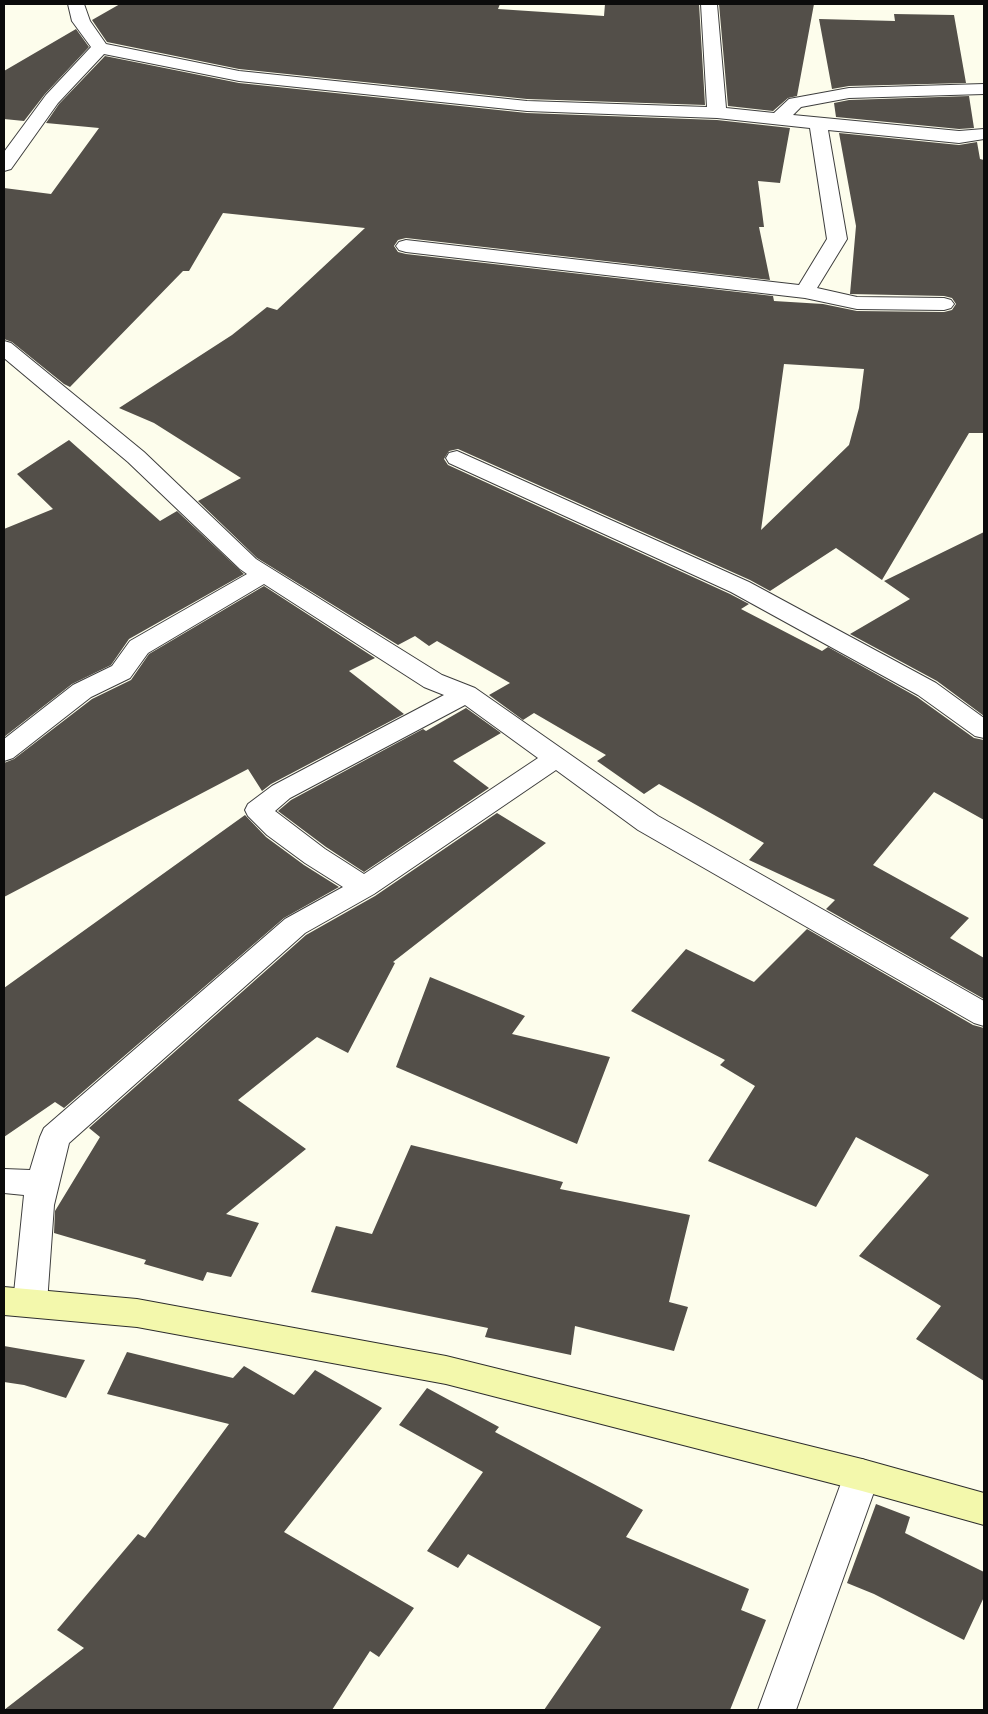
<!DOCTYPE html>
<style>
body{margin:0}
#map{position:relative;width:988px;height:1714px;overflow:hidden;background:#fdfdec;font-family:"Crimson Pro",serif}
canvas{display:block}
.frame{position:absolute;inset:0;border:5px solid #0b0b0b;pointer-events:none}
</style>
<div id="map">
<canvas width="988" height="1714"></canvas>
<div class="frame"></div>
</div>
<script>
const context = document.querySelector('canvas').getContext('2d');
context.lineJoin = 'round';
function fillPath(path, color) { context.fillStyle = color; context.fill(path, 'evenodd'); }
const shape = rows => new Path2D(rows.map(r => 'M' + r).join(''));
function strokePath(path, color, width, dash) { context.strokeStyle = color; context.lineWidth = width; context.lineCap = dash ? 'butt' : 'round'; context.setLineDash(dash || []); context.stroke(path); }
const building = shape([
 [120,4,500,4,498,9,604,16,605,4,699,4,705,105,527,99,239,69,107,42,92,20],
 [719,4,814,4,797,96,788,98,773,111,728,106],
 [894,14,954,15,966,83,849,86,832,89,819,19,895,21],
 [76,29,89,47,45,94,24,121,4,119,4,71],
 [105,56,239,83,527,113,717,120,790,128,780,183,758,181,764,227,759,227,770,280,406,238,398,240,394,246,398,252,406,254,773,296,774,301,823,304,857,311,944,312,952,310,956,304,952,298,944,296,850,294,856,226,839,133,959,145,977,142,980,159,984,160,984,433,969,433,882,580,836,548,770,591,750,580,458,449,449,451,444,459,448,465,730,594,749,604,741,609,822,651,828,647,917,697,974,738,984,740,984,820,934,792,873,865,969,918,950,938,984,958,984,999,826,909,835,900,749,860,764,843,659,784,644,794,597,761,606,755,534,713,523,720,489,695,510,683,437,641,429,646,415,636,398,645,257,558,198,501,241,478,154,423,119,408,232,335,267,307,277,310,365,228,223,213,189,271,183,271,70,387,64,384,12,342,4,339,4,188,51,194,99,128,46,123,59,104],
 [784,364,864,369,859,408,849,445,761,530],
 [969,96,974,128,959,129,836,117,834,103,849,100],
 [69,440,160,521,177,511,244,574,129,639,111,665,72,684,4,737,4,529,53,509,17,474],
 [984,532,984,716,937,681,850,634,910,599,884,581],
 [264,586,375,658,349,671,404,714,271,784,262,791,248,769,4,897,4,763,14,759,92,699,131,680,149,654],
 [466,708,501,733,453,761,489,788,364,872,326,847,278,811,291,800,423,729,426,731],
 [497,813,546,843,393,962,395,963,348,1053,317,1037,238,1100,306,1149,226,1214,259,1223,231,1277,207,1272,203,1281,144,1264,146,1260,54,1233,55,1211,100,1137,89,1128,306,935,375,896],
 [245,815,266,837,304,865,339,887,284,918,64,1108,55,1102,4,1137,4,988],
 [807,929,973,1025,984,1028,984,1381,916,1339,941,1306,859,1256,929,1175,856,1137,816,1207,708,1161,755,1086,720,1065,725,1060,631,1011,686,949,754,982],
 [430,977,525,1016,512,1034,610,1057,577,1144,396,1067],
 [411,1145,563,1182,560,1189,690,1215,669,1302,688,1307,674,1351,575,1326,571,1355,485,1337,488,1328,311,1292,336,1226,372,1234],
 [4,1346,85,1360,66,1398,24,1385,4,1382],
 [127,1352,233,1378,244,1366,294,1395,315,1370,382,1408,284,1532,414,1608,379,1657,370,1651,332,1710,4,1710,84,1648,57,1630,138,1534,145,1538,229,1424,107,1394],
 [427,1388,499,1427,495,1432,643,1510,626,1537,749,1589,741,1610,766,1620,730,1710,544,1710,601,1627,468,1554,458,1568,427,1551,483,1472,399,1425],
 [876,1504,910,1517,905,1533,984,1572,984,1597,964,1640,874,1594,847,1583]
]);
const street = shape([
 [68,4,84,4,90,21,106,44,239,71,527,101,707,107,701,4,717,4,726,108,774,113,789,99,849,88,984,84,984,94,849,98,801,107,793,115,959,131,984,129,984,139,959,143,828,130,847,239,817,288,857,297,944,298,951,300,954,304,951,308,944,310,857,309,805,298,406,252,399,250,396,246,399,242,406,240,799,285,827,239,810,128,717,118,527,111,239,81,104,54,58,103,11,169,4,171,4,152,46,95,91,47,72,21,68,4],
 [4,341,11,343,144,452,256,559,442,675,475,688,658,816,984,1001,984,1026,974,1023,638,830,556,770,374,894,305,933,69,1143,54,1205,47,1303,42,1313,30,1317,18,1313,13,1303,24,1195,4,1193,4,1169,30,1170,40,1137,44,1128,285,919,343,887,305,863,267,835,248,816,245,810,248,804,272,786,444,695,424,687,264,584,148,653,130,678,91,697,13,758,4,761,4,739,73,685,112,666,130,641,247,574,240,569,128,462,4,358,4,341],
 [465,705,538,758,364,874,325,849,275,811,290,798,465,705],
 [457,451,749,582,936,683,984,718,984,738,975,736,918,695,731,592,449,463,446,458,449,453,457,451],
 [862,1459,874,1464,880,1475,796,1710,758,1710,844,1475,850,1464,862,1459]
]);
const secondary = shape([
 [4,1287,137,1299,446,1356,862,1459,984,1493,984,1525,862,1491,446,1384,137,1327,4,1315,4,1287]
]);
fillPath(building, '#534f49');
strokePath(street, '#3e3e3e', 2);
strokePath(secondary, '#2d2d2d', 2);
fillPath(street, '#fff');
fillPath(secondary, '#f3f8ac');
</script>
